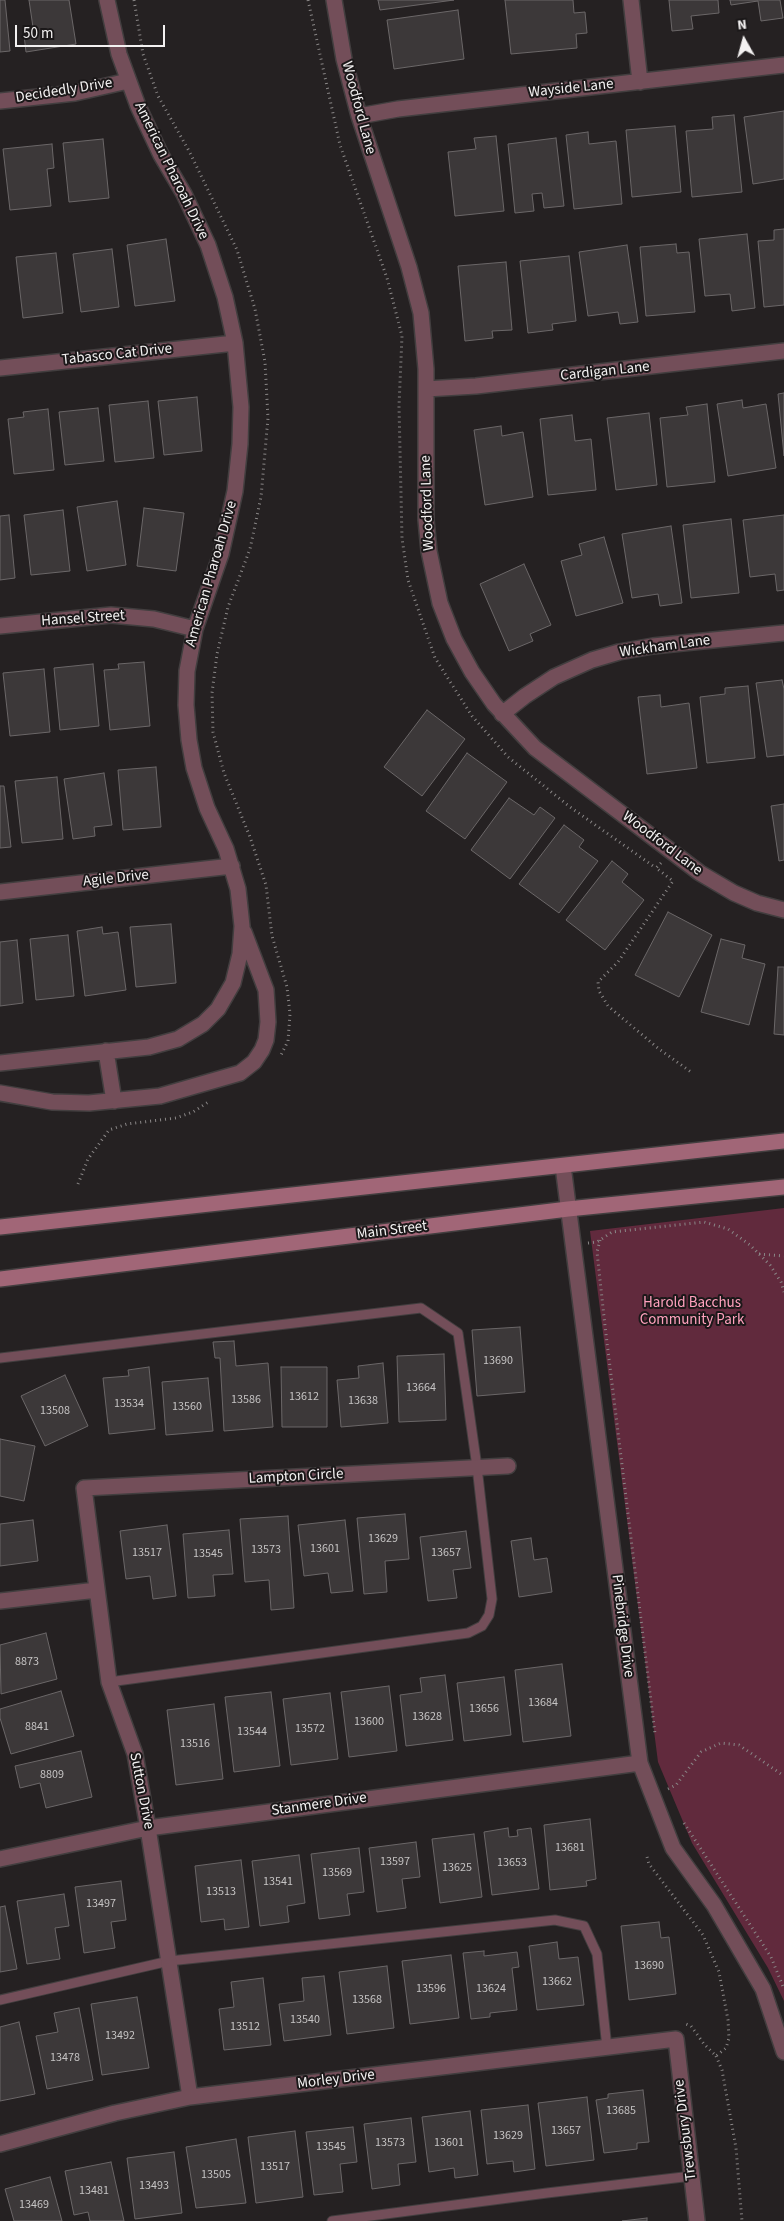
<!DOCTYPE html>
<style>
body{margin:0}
#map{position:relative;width:784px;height:2221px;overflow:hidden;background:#252122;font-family:"Source Sans 3",sans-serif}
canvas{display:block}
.north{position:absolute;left:719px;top:15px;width:50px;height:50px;-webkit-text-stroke:4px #1b1819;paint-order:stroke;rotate:353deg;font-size:14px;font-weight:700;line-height:20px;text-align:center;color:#f3f1f1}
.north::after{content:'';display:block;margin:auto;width:18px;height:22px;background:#f3f1f1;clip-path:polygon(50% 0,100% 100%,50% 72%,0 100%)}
.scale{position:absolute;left:15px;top:25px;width:150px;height:22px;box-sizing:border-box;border:2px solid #f3f1f1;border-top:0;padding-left:6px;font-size:15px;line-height:18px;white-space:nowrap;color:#f3f1f1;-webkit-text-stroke:4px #1b1819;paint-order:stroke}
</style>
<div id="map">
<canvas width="784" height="2221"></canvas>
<div class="north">N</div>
<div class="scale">50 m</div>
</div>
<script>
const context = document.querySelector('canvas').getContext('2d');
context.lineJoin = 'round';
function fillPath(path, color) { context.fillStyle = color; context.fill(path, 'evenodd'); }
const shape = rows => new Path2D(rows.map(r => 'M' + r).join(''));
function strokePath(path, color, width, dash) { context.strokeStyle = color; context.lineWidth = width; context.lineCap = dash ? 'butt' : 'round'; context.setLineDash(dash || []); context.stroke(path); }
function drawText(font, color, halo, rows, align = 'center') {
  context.font = font + ' "Source Sans 3",sans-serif'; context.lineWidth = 4; context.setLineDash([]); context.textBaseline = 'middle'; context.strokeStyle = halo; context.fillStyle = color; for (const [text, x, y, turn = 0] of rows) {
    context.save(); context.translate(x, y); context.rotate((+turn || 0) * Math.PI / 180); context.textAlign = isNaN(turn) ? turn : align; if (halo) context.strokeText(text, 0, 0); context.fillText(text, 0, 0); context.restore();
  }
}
const green = shape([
 [784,1208,784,2001,768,1968,692,1843,658,1762,590,1231]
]);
const building = shape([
 [0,0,5,0,10,51,0,52,0,0],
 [29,0,69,0,76,44,26,52,24,35,34,34,29,0],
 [378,0,454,0,380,10,378,0],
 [505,0,573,0,574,13,585,12,587,33,576,34,577,48,511,54,505,0],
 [669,0,718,0,719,13,691,16,693,29,672,31,669,0],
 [730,0,780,0,783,18,761,21,758,1,731,5,730,0],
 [458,10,464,59,394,69,387,20,458,10],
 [784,111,784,179,753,184,744,117,784,111],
 [734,115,742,192,692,197,686,131,713,129,712,117,734,115],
 [675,126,681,192,632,197,626,130,675,126],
 [588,132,589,144,616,141,622,204,574,209,566,135,588,132],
 [496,136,504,211,455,216,448,152,476,149,474,138,496,136],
 [556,138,564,206,544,208,542,193,532,194,534,211,515,213,508,144,556,138],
 [103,139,109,198,69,202,63,143,103,139],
 [52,144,54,168,47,169,51,206,10,210,3,149,52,144],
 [784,229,784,305,764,307,758,241,774,240,774,230,784,229],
 [747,234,755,308,732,311,730,294,705,296,699,239,747,234],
 [166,239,175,301,135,306,127,245,166,239],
 [676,244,677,253,689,252,695,312,646,316,640,247,676,244],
 [627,245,638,322,620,324,618,312,588,316,579,252,627,245],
 [112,249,119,307,81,312,73,254,112,249],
 [56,253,63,313,23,318,16,257,56,253],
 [569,256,576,321,552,324,553,330,528,333,520,261,569,256],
 [506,262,512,330,492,331,493,338,465,341,458,266,506,262],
 [784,393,784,456,778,394,784,393],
 [197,397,202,451,164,455,158,401,197,397],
 [742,400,743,408,766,404,776,468,728,476,717,404,742,400],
 [148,401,154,458,115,462,109,405,148,401],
 [707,404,715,482,667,487,660,418,688,415,686,407,707,404],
 [98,408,104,461,65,465,59,412,98,408],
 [48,409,54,470,14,474,8,419,24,417,23,412,48,409],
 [649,413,657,485,616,490,607,418,649,413],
 [572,415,575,441,591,439,596,490,548,495,540,419,572,415],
 [501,426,502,436,523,432,533,497,485,505,474,430,501,426],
 [117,501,126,565,87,571,77,507,117,501],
 [144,508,184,513,176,571,137,566,144,508],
 [63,510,70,571,31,575,24,515,63,510],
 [9,515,15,578,0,580,0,516,9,515],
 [784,515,784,590,777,591,775,574,750,577,743,520,784,515],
 [731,519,739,593,691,598,683,525,731,519],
 [671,526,682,603,660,606,658,594,632,598,622,534,671,526],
 [604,537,623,603,576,616,561,561,582,555,579,544,604,537],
 [524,564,551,625,530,634,533,641,509,651,480,584,524,564],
 [144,662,150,726,110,730,104,670,119,669,118,664,144,662],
 [93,664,99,726,60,730,54,668,93,664],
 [44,669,50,732,10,736,3,673,44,669],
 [782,680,784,689,784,755,767,757,756,683,782,680],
 [748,686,755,758,707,763,700,697,725,694,725,688,748,686],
 [660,695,661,707,689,703,697,768,647,774,638,697,660,695],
 [427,710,465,739,422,796,384,767,427,710],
 [467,753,507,782,465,839,426,811,467,753],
 [156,767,161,827,123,830,118,770,156,767],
 [104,773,112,825,94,827,95,836,73,839,64,779,104,773],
 [57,777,63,839,22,843,15,781,57,777],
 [0,786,4,786,11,847,0,848,0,786],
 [509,798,534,815,540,807,555,818,510,879,471,850,509,798],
 [784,804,784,860,779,861,771,806,784,804],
 [564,825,584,840,579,847,598,861,559,913,519,884,564,825],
 [612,861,628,874,622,882,644,900,605,950,566,920,612,861],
 [668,912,712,935,679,997,635,975,668,912],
 [171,924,176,983,136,987,130,927,171,924],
 [102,927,103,934,118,932,126,990,85,996,77,931,102,927],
 [68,935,74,996,36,1000,30,939,68,935],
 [721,939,745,945,742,958,765,964,749,1025,701,1012,721,939],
 [17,940,23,1003,0,1006,0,942,17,940],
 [778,967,784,967,784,1035,774,1034,778,967],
 [520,1327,525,1392,477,1396,472,1330,520,1327],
 [234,1341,236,1366,268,1363,273,1427,224,1431,220,1358,215,1358,213,1342,234,1341],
 [444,1354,446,1420,399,1422,397,1356,444,1354],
 [383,1363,388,1423,341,1427,337,1380,359,1378,358,1366,383,1363],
 [149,1367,155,1429,109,1434,103,1378,129,1376,128,1370,149,1367],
 [281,1367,327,1367,327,1427,282,1427,281,1367],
 [65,1375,88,1426,45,1446,21,1396,65,1375],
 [208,1378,213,1431,166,1435,162,1382,208,1378],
 [0,1439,35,1446,24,1501,0,1496,0,1439],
 [405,1514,409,1559,385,1561,387,1592,364,1594,357,1518,405,1514],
 [288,1516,294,1608,271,1610,269,1580,245,1582,240,1519,288,1516],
 [33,1520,38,1561,0,1566,0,1524,33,1520],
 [345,1520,353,1591,331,1593,328,1573,304,1576,298,1525,345,1520],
 [167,1525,176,1596,153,1599,150,1576,126,1579,120,1531,167,1525],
 [229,1530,233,1574,213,1575,215,1596,188,1598,183,1534,229,1530],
 [466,1531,471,1568,453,1570,457,1598,428,1601,420,1537,466,1531],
 [531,1538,534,1560,547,1558,552,1592,519,1597,511,1541,531,1538],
 [46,1633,57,1679,1,1694,0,1645,46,1633],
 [562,1664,571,1736,523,1742,515,1670,562,1664],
 [445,1675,453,1740,406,1746,400,1695,422,1692,420,1678,445,1675],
 [504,1677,511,1735,464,1741,457,1683,504,1677],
 [389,1686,397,1751,349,1757,341,1692,389,1686],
 [61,1691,74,1736,11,1754,0,1718,0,1709,61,1691],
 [271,1692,280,1766,234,1772,225,1697,271,1692],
 [330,1693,338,1759,291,1765,283,1699,330,1693],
 [214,1704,223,1779,176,1785,167,1710,214,1704],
 [81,1751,92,1797,46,1808,40,1783,20,1788,15,1766,81,1751],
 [590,1819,596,1879,586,1881,587,1886,550,1890,544,1825,590,1819],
 [508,1828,509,1837,518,1836,517,1830,531,1828,539,1889,492,1895,484,1832,508,1828],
 [474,1834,482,1897,440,1903,432,1839,474,1834],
 [416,1842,420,1877,402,1879,406,1908,377,1912,369,1848,416,1842],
 [359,1848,364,1892,347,1894,350,1915,319,1919,311,1854,359,1848],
 [299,1855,305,1903,287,1906,289,1922,260,1926,252,1861,299,1855],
 [241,1860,249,1927,225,1930,224,1919,201,1922,195,1866,241,1860],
 [121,1881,126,1920,111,1922,115,1948,84,1953,75,1887,121,1881],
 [64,1894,69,1926,55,1928,60,1959,27,1964,17,1901,64,1894],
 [5,1906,17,1969,0,1972,0,1907,5,1906],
 [659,1922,661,1938,669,1937,676,1994,629,2000,621,1926,659,1922],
 [557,1942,559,1959,578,1957,584,2005,537,2010,529,1946,557,1942],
 [484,1951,484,1956,517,1952,519,1967,512,1968,517,2010,490,2013,490,2017,471,2019,463,1953,484,1951],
 [451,1955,459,2018,410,2024,402,1961,451,1955],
 [387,1966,394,2028,347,2034,339,1972,387,1966],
 [324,1976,331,2035,284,2041,279,2004,304,2001,302,1978,324,1976],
 [263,1978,271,2045,224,2050,219,2009,234,2007,231,1982,263,1978],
 [137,1997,149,2068,102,2075,91,2004,137,1997],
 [79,2008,93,2080,47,2089,36,2036,58,2032,54,2013,79,2008],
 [19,2022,35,2094,0,2101,0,2027,19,2022],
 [643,2090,649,2142,637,2143,637,2149,604,2153,596,2100,608,2098,608,2094,643,2090],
 [587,2097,594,2160,546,2166,538,2103,587,2097],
 [528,2105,535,2169,514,2172,513,2161,487,2164,481,2110,528,2105],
 [470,2111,478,2175,455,2178,454,2168,429,2172,422,2117,470,2111],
 [411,2118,416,2162,398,2164,400,2185,372,2189,364,2124,411,2118],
 [353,2127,357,2162,340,2164,343,2192,314,2195,306,2132,353,2127],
 [295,2131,303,2197,256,2203,248,2137,295,2131],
 [236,2139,246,2203,196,2208,186,2147,236,2139],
 [174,2152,182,2213,135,2219,127,2158,174,2152],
 [111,2162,124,2221,90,2221,88,2212,74,2215,65,2171,111,2162],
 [50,2177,62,2221,14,2221,5,2189,50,2177],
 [647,2218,647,2221,622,2221,647,2218]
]);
const path = shape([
 [134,0,143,54,158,96,189,151,237,250,255,309,265,362,268,418,261,497,250,549,228,607,217,654,212,693,213,732,224,773,250,837,266,885,272,936,287,987,290,1014,288,1041,280,1057],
 [308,0,340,145,387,278,402,336,399,406,402,538,408,580,435,658,472,716,508,757,570,807,656,868],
 [661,863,656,868,673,881,618,962,598,982,599,991,608,1006,659,1049,691,1072],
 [78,1184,88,1159,109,1130,127,1124,176,1118,193,1112,210,1101],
 [600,1240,597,1252,605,1326,655,1734],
 [588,1243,597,1242,612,1232,704,1222,728,1229,750,1245,770,1265,781,1282,784,1292],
 [759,1254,784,1256],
 [668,1789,676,1785,701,1752,721,1743,739,1745,784,1776],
 [684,1823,771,1957,784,1989],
 [647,1857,649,1864,703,1935,719,1972,728,2020,729,2038,726,2048,716,2056,704,2044,691,2026,686,2024],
 [716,2056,722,2070,736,2148,742,2221]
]);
const service = shape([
 [0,1358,421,1308,458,1333,477,1467,492,1599,489,1615,482,1626,468,1633,109,1682],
 [0,2000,169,1961,555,1920,584,1926,597,1954,607,2048],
 [332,2221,547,2193,692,2176]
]);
const minor = shape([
 [334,0,344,59,359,116,409,267,421,313,426,369,426,520,429,551,440,603,454,639,472,672,494,704,535,748,700,873,734,893,757,903,784,910],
 [631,0,640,82],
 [0,101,75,93,128,81],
 [359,116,398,109,784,65],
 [0,368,235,343],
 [426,389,476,386,784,351],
 [0,626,111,615,154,619,195,629],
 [502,714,525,696,554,677,592,660,619,652,653,646,784,633],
 [0,892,232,866],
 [106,1051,114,1101],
 [0,1063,149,1047,178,1039,203,1024,218,1009,233,983,240,954,242,926,238,889,226,849,207,808,194,768,189,740,186,705,187,671,195,629,221,554,235,491,240,444,241,407,235,343,225,297,208,245,184,194,161,155,138,106,119,54,107,0],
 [0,1093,52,1102,89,1103,160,1096,240,1073,254,1062,262,1050,266,1040,268,1022,266,990,244,932],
 [563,1166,640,1763,673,1848,714,1905,763,1989,784,2052],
 [0,1601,97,1590],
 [0,1859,148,1828,640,1763],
 [190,2097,148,1828,135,1754,109,1682,84,1488,508,1466],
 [0,2144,115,2113,190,2097,676,2039,697,2221]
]);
const secondary = shape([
 [0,1227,784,1141],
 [0,1279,568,1209,784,1187]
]);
const numberNames = [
 ["13690",498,1361],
 ["13664",421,1388],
 ["13612",304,1397],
 ["13586",246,1400],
 ["13638",363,1401],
 ["13534",129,1404],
 ["13560",187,1407],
 ["13508",55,1411],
 ["13629",383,1539],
 ["13601",325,1549],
 ["13573",266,1550],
 ["13517",147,1553],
 ["13657",446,1553],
 ["13545",208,1554],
 ["8873",27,1662],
 ["13684",543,1703],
 ["13656",484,1709],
 ["13628",427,1717],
 ["13600",369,1722],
 ["8841",37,1727],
 ["13572",310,1729],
 ["13544",252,1732],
 ["13516",195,1744],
 ["8809",52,1775],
 ["13681",570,1848],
 ["13597",395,1862],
 ["13653",512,1863],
 ["13625",457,1868],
 ["13569",337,1873],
 ["13541",278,1882],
 ["13513",221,1892],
 ["13497",101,1904],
 ["13690",649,1966],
 ["13662",557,1982],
 ["13596",431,1989],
 ["13624",491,1989],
 ["13568",367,2000],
 ["13540",305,2020],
 ["13512",245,2027],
 ["13492",120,2036],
 ["13478",65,2058],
 ["13685",621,2111],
 ["13657",566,2131],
 ["13629",508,2136],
 ["13573",390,2143],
 ["13601",449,2143],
 ["13545",331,2147],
 ["13517",275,2167],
 ["13505",216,2175],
 ["13493",154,2186],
 ["13481",94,2191],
 ["13469",34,2205]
];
const streetNames = [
 ["Wayside Lane",571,89,-6],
 ["Decidedly Drive",64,91,-9],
 ["Woodford Lane",358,108,75],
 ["American Pharoah Drive",171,171,64],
 ["Tabasco Cat Drive",117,355,-6],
 ["Cardigan Lane",605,372,-6],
 ["Woodford Lane",428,503,-92],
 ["American Pharoah Drive",212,574,-74],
 ["Hansel Street",83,619,-4],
 ["Wickham Lane",665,647,-8],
 ["Woodford Lane",662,844,37],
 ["Agile Drive",116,879,-6],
 ["Main Street",392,1231,-7],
 ["Lampton Circle",296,1477,-3],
 ["Pinebridge Drive",622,1626,83],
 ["Sutton Drive",141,1791,79],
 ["Stanmere Drive",319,1805,-8],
 ["Morley Drive",336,2080,-7],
 ["Trewsbury Drive",686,2130,-97]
];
const parkNames = [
 ["Harold Bacchus",692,1304],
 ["Community Park",692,1321]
];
fillPath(green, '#612a3d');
fillPath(building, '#3c3839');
strokePath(building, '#6b6768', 1);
strokePath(service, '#423e3f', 11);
strokePath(minor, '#423e3f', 18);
strokePath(secondary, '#423e3f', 18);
strokePath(path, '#8a8787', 3, [1, 4]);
strokePath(service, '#734e59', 9);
strokePath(minor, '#734e59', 15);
strokePath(secondary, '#a16677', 15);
drawText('12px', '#c5c3c3', null, numberNames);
drawText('15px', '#f3f1f1', '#1b1819', streetNames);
drawText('15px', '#ffa1bd', '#1b1819', parkNames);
</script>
